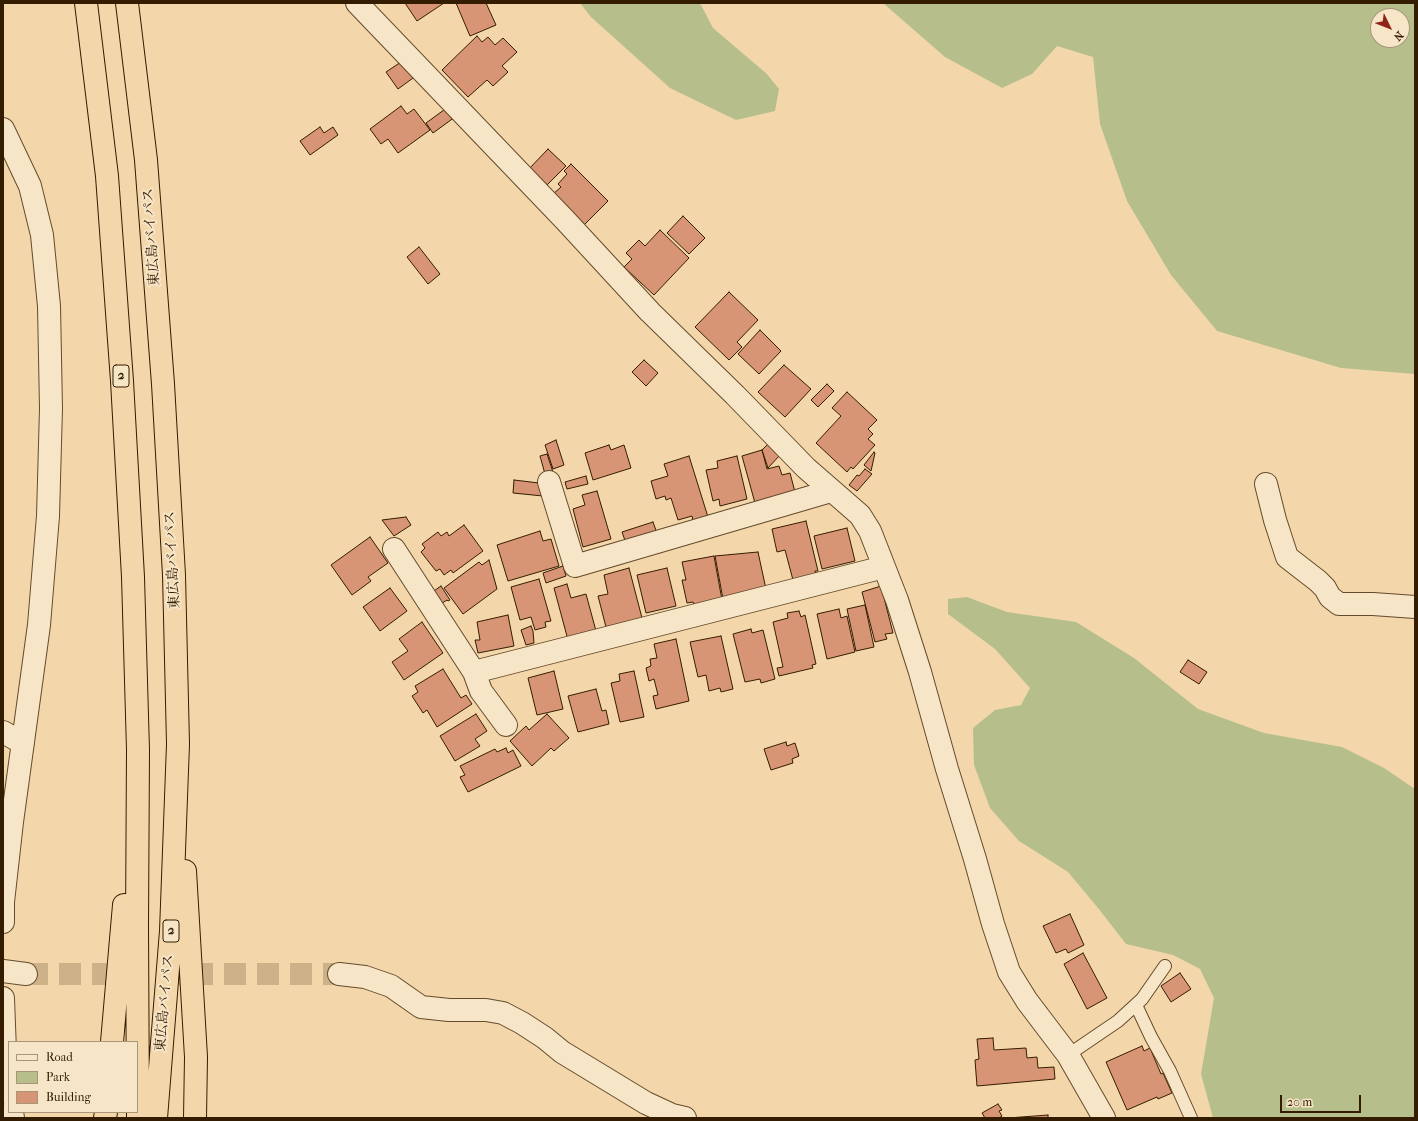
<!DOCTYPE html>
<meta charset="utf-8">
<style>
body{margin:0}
#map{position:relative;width:1418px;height:1121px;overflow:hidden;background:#f3d7ab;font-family:"IM FELL French Canon",serif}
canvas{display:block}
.frame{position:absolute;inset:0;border:4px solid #341c00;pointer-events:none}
.legend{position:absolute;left:8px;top:1041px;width:130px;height:72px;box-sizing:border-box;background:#f7e5c8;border:1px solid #a99578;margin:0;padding:5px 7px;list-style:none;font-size:12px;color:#341c00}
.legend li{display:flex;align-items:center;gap:8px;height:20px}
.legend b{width:20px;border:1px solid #a99578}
.north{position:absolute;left:1370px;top:8px;width:40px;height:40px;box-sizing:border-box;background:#f7e5c8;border:1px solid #a99578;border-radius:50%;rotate:133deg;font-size:11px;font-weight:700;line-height:16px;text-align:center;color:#341c00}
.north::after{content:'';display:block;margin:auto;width:14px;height:18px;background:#8f2418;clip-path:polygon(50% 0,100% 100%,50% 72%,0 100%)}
.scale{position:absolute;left:1280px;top:1095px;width:81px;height:18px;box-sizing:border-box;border:2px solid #341c00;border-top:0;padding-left:5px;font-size:12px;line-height:14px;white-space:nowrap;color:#341c00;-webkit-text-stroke:3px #f7e5c8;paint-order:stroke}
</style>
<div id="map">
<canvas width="1418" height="1121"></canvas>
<div class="frame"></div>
<ul class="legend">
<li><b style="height:5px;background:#f7e5c8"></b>Road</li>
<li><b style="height:11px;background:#b6bf8c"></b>Park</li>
<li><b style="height:11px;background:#d89575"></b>Building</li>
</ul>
<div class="north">N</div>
<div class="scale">20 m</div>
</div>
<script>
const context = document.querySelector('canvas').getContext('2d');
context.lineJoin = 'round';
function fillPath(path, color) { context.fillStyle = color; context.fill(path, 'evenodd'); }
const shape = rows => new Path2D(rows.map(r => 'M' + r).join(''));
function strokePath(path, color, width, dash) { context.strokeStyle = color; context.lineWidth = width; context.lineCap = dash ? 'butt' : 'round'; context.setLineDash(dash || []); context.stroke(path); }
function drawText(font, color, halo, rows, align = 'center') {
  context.font = font + ' "IM FELL French Canon","Noto Serif JP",serif'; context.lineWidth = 4; context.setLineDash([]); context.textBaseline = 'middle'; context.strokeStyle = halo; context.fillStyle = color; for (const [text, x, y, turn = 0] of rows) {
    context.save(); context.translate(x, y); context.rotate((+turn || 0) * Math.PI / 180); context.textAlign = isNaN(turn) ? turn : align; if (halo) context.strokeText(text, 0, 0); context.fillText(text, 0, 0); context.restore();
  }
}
const green = shape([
 [580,3,700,3,713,28,767,74,779,89,775,111,736,120,670,88,591,17],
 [883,3,1415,3,1415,374,1341,368,1217,331,1171,275,1127,201,1100,124,1093,57,1057,46,1032,74,1002,88,945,57],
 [1378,16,1402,16,1402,40,1378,40],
 [967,597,1007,612,1076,622,1134,658,1198,709,1264,733,1342,747,1384,768,1415,789,1415,1118,1213,1118,1201,1074,1214,998,1200,969,1173,955,1126,944,1098,908,1068,872,1019,841,990,808,974,765,973,728,995,710,1021,705,1030,688,995,649,948,614,948,599]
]);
const building = shape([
 [405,3,444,3,417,21,405,3],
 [456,3,486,3,496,25,470,36,456,3],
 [477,36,482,42,488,37,495,45,503,38,517,52,502,66,508,72,493,86,487,80,468,97,442,70,477,36],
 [401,62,413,78,398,89,386,72,401,62],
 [401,106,407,114,414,109,430,130,398,153,388,139,381,144,370,129,401,106],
 [448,107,455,117,433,133,426,123,448,107],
 [320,127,324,133,333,127,338,135,310,155,300,141,320,127],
 [548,149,566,166,544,188,527,171,548,149],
 [571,164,608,201,584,225,553,194,561,187,558,184,567,174,564,171,571,164],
 [683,216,705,238,689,254,667,233,683,216],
 [660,230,689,258,654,295,624,267,632,259,626,253,639,240,645,246,660,230],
 [419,247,440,274,428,284,407,257,419,247],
 [729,292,758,320,737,342,742,347,729,360,695,327,729,292],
 [760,330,781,351,759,374,738,354,760,330],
 [644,360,658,373,646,386,632,372,644,360],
 [784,365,811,389,785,417,758,392,784,365],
 [827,384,834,391,818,407,811,400,827,384],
 [847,392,877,420,868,429,873,434,868,439,875,445,853,469,851,467,847,472,816,443,841,416,832,408,847,392],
 [556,440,564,465,553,469,545,445,556,440],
 [768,444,780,455,768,468,762,450,768,444],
 [609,445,611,450,624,445,631,468,593,480,585,453,609,445],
 [762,450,767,469,779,466,782,475,790,473,796,496,755,503,742,456,762,450],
 [874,452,875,453,871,471,864,465,874,452],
 [547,454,553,472,545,474,540,456,547,454],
 [689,456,708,517,693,521,692,516,678,520,671,498,666,500,665,496,656,499,651,481,668,476,664,464,689,456],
 [737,456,747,499,720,506,719,499,713,501,706,470,718,468,717,461,737,456],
 [865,469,872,474,857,491,849,485,857,475,859,476,865,469],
 [586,476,588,484,567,489,565,482,586,476],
 [514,480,539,483,543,496,513,493,514,480],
 [597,491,611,539,583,547,573,509,585,505,582,495,597,491],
 [406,517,411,525,394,536,382,520,406,517],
 [806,521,818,571,815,571,816,575,793,580,785,550,777,552,772,529,806,521],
 [653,522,658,536,627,546,622,532,653,522],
 [464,525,483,551,453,573,451,570,444,575,440,569,436,571,421,552,425,548,422,544,438,532,441,536,447,532,449,536,464,525],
 [847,528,855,561,822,569,814,536,847,528],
 [540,531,543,541,551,539,559,566,508,581,497,545,540,531],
 [370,537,388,563,368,577,371,581,352,595,331,565,370,537],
 [758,552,766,589,723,599,715,556,758,552],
 [714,556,722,600,695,606,693,602,687,603,682,580,686,580,682,562,714,556],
 [489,560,497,589,463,614,444,588,479,562,482,565,489,560],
 [563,566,566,576,546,583,543,573,563,566],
 [629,568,642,618,606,627,598,596,608,594,604,575,629,568],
 [667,568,676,606,646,613,637,575,667,568],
 [539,579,551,621,545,622,546,627,535,630,531,617,520,620,511,587,539,579],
 [567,584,571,598,586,594,596,631,568,640,554,588,567,584],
 [441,586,450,600,448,601,447,600,439,605,431,593,441,586],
 [881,586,893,633,885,634,887,639,875,642,862,592,881,586],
 [390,588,407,611,380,631,363,607,390,588],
 [865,605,874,647,856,651,847,609,865,605],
 [839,609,841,618,847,616,855,652,827,659,817,614,839,609],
 [799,611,801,617,805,615,816,664,812,665,813,668,779,676,777,668,783,667,773,622,788,618,787,613,799,611],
 [508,615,514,646,478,653,475,640,480,640,477,622,508,615],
 [422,622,443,653,404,680,392,662,408,651,399,639,422,622],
 [531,626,533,631,534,643,526,645,521,630,531,626],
 [751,629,752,633,763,630,775,679,761,683,760,679,745,682,733,634,751,629],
 [721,636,733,689,721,692,720,688,709,691,706,675,698,677,690,642,721,636],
 [676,639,689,701,656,709,653,696,658,695,654,679,649,681,646,668,651,666,650,659,657,658,654,644,676,639],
 [1188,660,1207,672,1199,684,1180,672,1188,660],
 [443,669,461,698,466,695,472,704,437,727,427,710,423,713,412,696,418,692,415,686,443,669],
 [554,671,563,709,537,715,528,678,554,671],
 [634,671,644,717,620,722,611,683,620,681,619,674,634,671],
 [596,689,602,711,606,710,609,724,578,732,568,696,596,689],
 [476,714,487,731,475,739,480,746,455,761,440,736,476,714],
 [547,714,569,738,554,751,551,748,532,766,510,741,526,726,529,730,547,714],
 [786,742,787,746,795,743,799,756,792,759,793,763,771,770,764,749,786,742],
 [506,748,508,753,513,750,521,766,468,792,460,777,465,775,460,766,495,749,497,752,506,748],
 [1070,914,1084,945,1068,953,1066,949,1056,953,1043,926,1070,914],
 [1083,953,1107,998,1087,1009,1064,964,1083,953],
 [1180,973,1191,989,1171,1002,1161,986,1180,973],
 [993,1038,994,1050,1026,1048,1027,1058,1037,1057,1038,1068,1054,1067,1055,1079,977,1086,975,1060,979,1059,977,1039,993,1038],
 [1142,1046,1144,1051,1150,1048,1161,1074,1163,1073,1172,1093,1158,1099,1157,1097,1127,1110,1106,1062,1142,1046],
 [998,1104,1002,1110,999,1111,1002,1116,999,1118,985,1118,982,1113,998,1104],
 [1048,1115,1048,1118,1008,1118,1048,1115]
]);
const streetTunnel = shape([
 [26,974,339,974]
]);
const lane = shape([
 [1136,1005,1151,1037,1170,1071,1191,1118],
 [1068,1055,1118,1021,1142,999,1165,966]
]);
const street = shape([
 [357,3,565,220,650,312,735,395,806,468,860,515,870,531,897,600,920,672,947,769,975,859,993,924,1009,972,1027,1001,1068,1055,1104,1118],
 [3,129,30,186,42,235,49,306,51,408,48,516,39,625,12,822,3,902,3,922],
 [549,482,575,566,831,491],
 [1266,484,1275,520,1287,557,1318,581,1325,588,1330,597,1339,604,1373,604,1415,607],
 [394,549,474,672,481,691,506,725],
 [474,672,884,567],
 [3,732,23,743],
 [3,971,26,974],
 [339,974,365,977,391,986,421,1007,449,1010,486,1010,503,1013,522,1023,545,1038,562,1052,646,1103,672,1115,685,1118],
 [3,998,6,1078,9,1094],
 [12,1112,13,1118]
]);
const highway = shape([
 [86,3,107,176,122,381,133,577,138,750,137,926,138,1118],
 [127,3,146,160,163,384,174,575,178,744,171,931,156,1118],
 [185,871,196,1057,195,1118],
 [112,1042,124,905],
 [105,1118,106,1112]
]);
const shields = [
 [121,376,16],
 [171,931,16]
];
const shieldNames = [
 ["2",121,376],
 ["2",171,931]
];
const streetNames = [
 ["東広島バイパス",152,237,-94],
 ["東広島バイパス",173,560,-93],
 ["東広島バイパス",165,1003,-85]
];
fillPath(green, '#b6bf8c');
fillPath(building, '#d89575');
strokePath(building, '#341c00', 1);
strokePath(streetTunnel, '#cdb289', 22, [22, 11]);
strokePath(lane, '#644b2b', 14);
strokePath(street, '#644b2b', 24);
strokePath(highway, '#341c00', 24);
strokePath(lane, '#f7e5c8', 12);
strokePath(street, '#f7e5c8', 22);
strokePath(highway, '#f3d7ab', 22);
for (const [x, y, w] of shields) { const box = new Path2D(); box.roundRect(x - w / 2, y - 11, w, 22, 3); context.fillStyle = '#f7e5c8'; context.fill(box); strokePath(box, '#341c00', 1); }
drawText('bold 13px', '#341c00', null, shieldNames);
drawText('14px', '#341c00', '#f7e5c8', streetNames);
</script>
